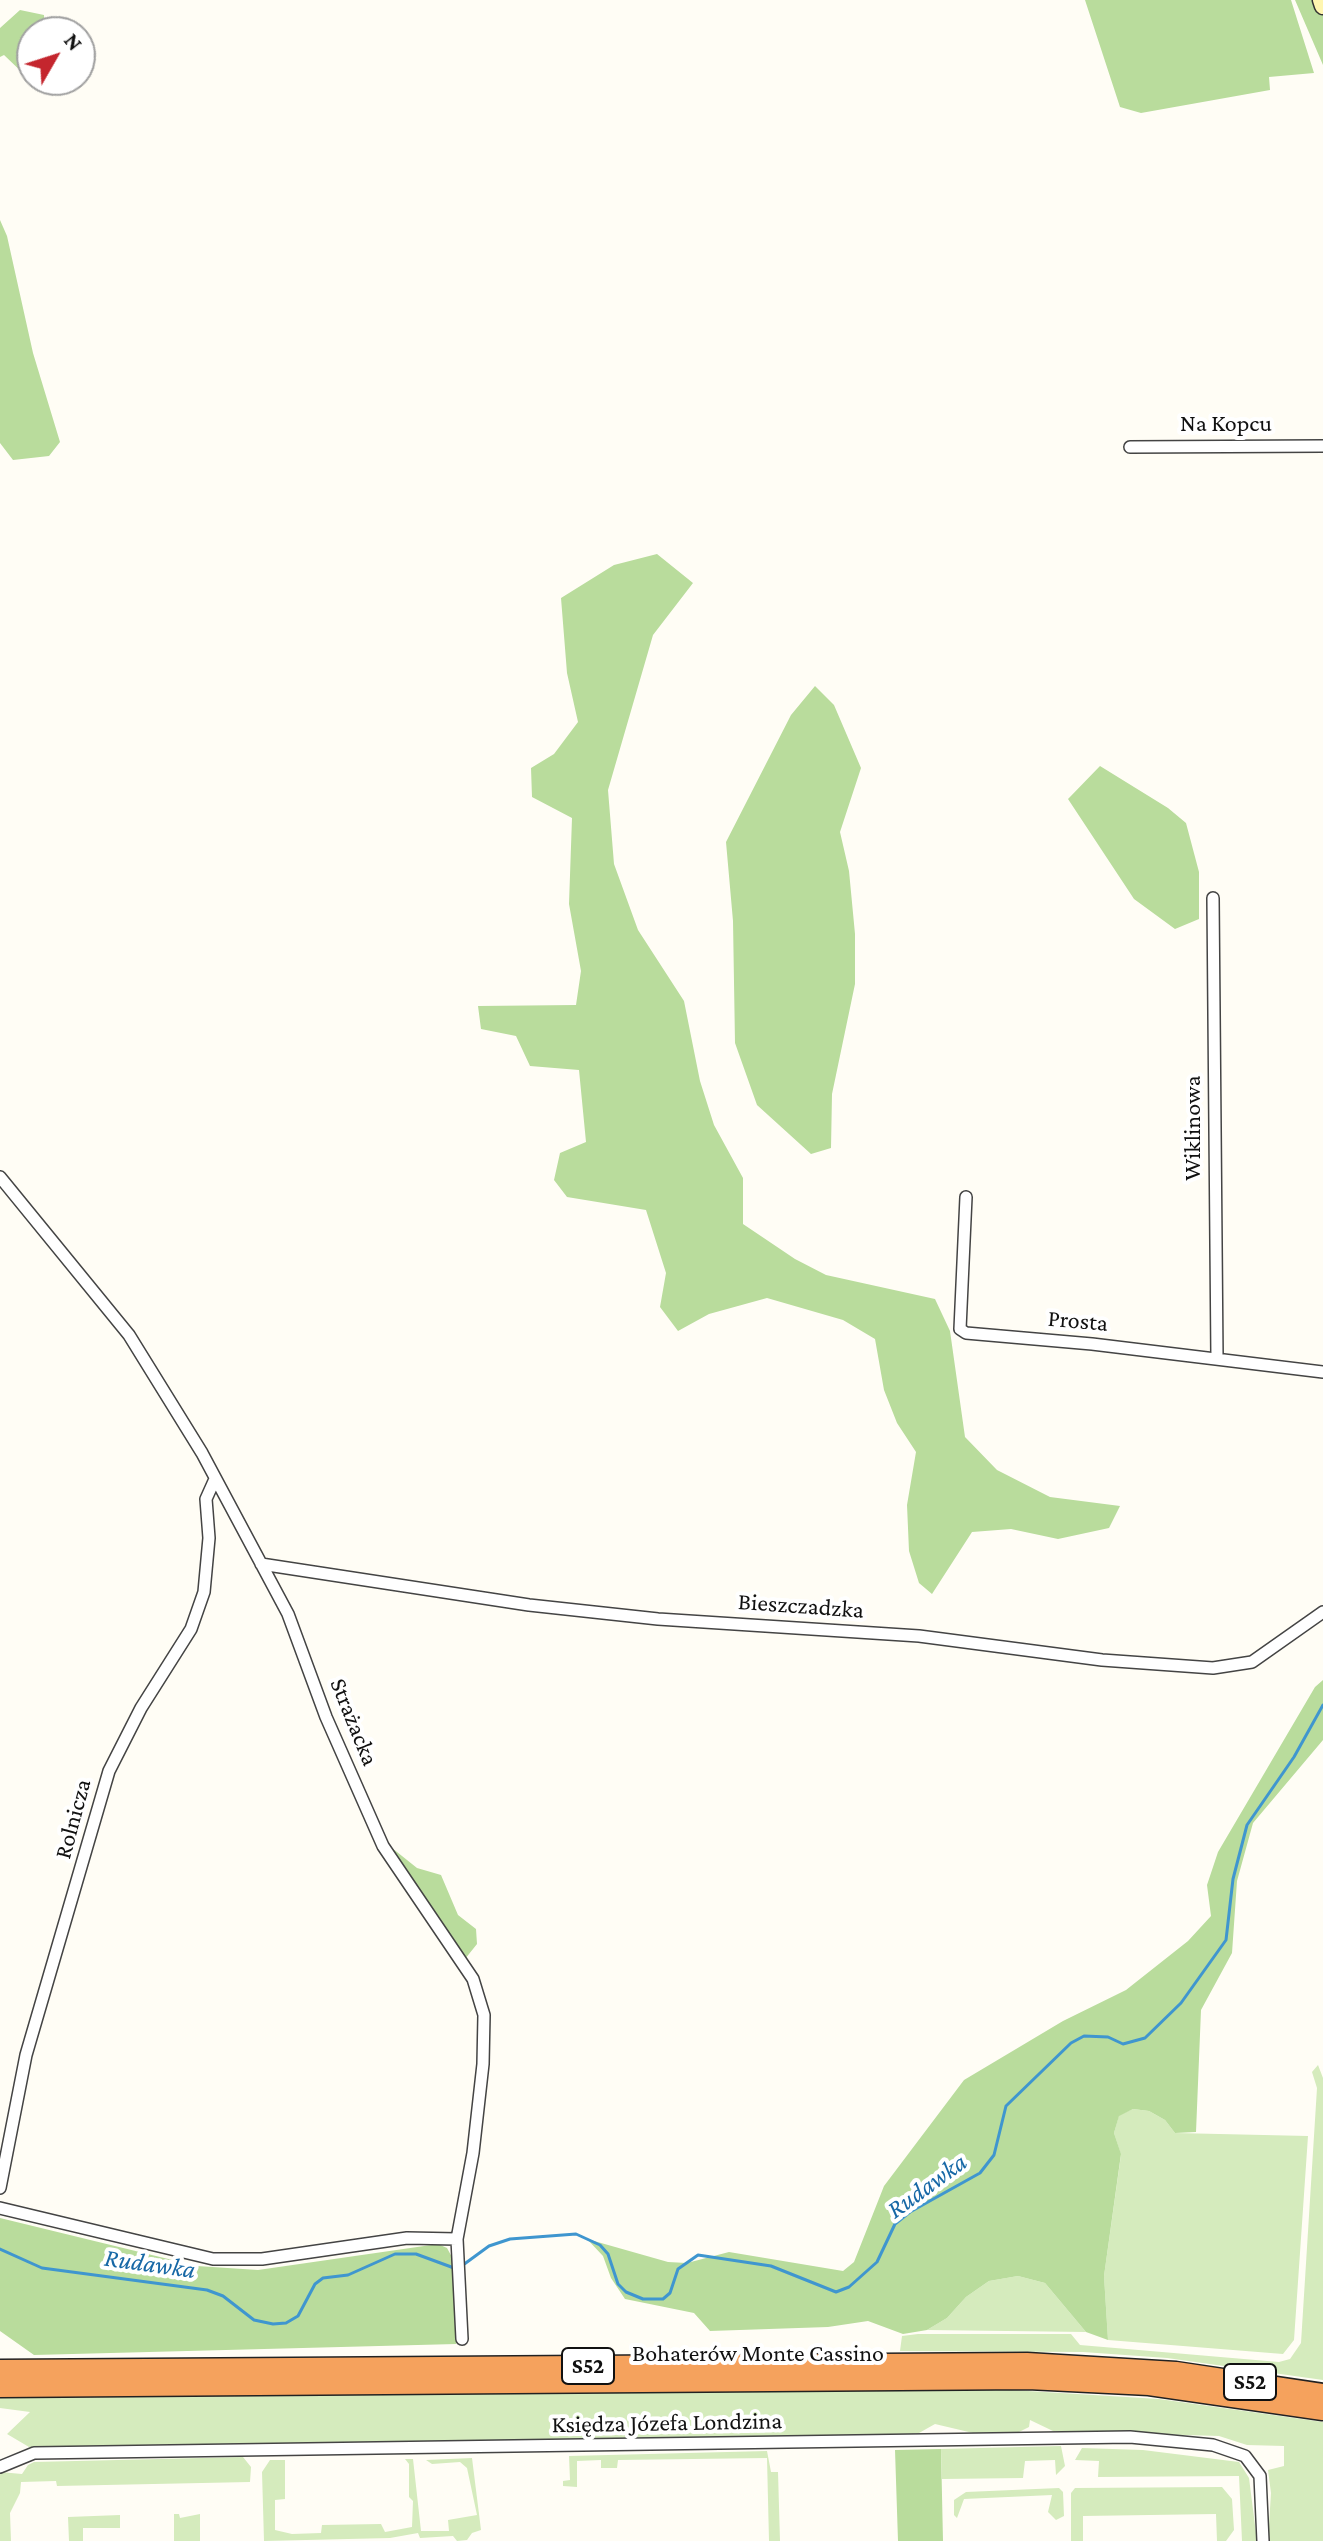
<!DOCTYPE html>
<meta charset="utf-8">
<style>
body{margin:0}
#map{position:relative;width:1323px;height:2541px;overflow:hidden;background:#fffdf5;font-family:"Crimson Pro",serif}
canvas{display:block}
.north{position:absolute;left:16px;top:16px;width:80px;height:80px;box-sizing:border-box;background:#fff;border:2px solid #a0a0a0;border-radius:50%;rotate:51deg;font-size:22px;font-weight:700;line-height:32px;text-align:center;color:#111}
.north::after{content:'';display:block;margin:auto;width:28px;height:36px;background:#c4262e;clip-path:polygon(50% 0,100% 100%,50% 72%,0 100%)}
</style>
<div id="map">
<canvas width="1323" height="2541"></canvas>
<div class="north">N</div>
</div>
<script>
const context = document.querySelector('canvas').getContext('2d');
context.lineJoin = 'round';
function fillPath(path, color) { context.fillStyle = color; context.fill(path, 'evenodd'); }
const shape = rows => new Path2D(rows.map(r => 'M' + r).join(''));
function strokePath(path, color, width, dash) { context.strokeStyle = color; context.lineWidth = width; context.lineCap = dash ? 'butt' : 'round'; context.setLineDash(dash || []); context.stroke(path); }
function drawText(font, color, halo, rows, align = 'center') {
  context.font = font + ' "Crimson Pro",serif'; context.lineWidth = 8; context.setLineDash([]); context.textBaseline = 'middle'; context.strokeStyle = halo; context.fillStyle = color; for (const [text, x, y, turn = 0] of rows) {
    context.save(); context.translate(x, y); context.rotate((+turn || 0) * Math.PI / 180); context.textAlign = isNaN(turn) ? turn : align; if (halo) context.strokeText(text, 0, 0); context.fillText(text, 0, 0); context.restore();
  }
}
const green = shape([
 [1318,2065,1323,2078,1323,2380,1167,2358,1083,2352,900,2351,902,2336,918,2334,1071,2334,1080,2345,1279,2362,1290,2359,1301,2343,1317,2088,1312,2072],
 [1133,2109,1149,2111,1165,2120,1175,2133,1308,2136,1294,2340,1283,2354,1108,2340,1104,2276,1121,2155,1114,2133,1119,2115],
 [1018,2276,1045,2283,1086,2332,927,2330,947,2318,966,2297,989,2281],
 [995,2389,1159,2399,1323,2422,1323,2541,1268,2541,1271,2493,1268,2470,1284,2466,1284,2446,1247,2445,1219,2436,1053,2431,1030,2420,1029,2427,1019,2432,973,2433,935,2424,919,2433,892,2437,42,2448,29,2447,7,2434,30,2412,0,2408,0,2398],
 [1061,2446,1065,2466,1056,2475,1055,2460,1025,2461,1023,2478,942,2479,941,2449],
 [1082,2448,1143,2450,1239,2462,1249,2478,1257,2541,1242,2541,1239,2476,1098,2477,1099,2461,1075,2460],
 [767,2451,771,2472,778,2472,780,2541,769,2541,767,2458,618,2460,617,2468,601,2468,601,2460,577,2461,577,2487,563,2486,563,2481,570,2480,569,2456],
 [243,2457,251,2467,250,2482,57,2486,56,2481,21,2482,20,2493,10,2513,11,2541,0,2541,0,2472,22,2474,28,2465,34,2462],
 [472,2458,481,2530,472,2533,467,2540,457,2541,453,2536,420,2538,418,2533,390,2538,264,2541,262,2472,270,2460,285,2460,285,2499,275,2500,275,2530,292,2534,321,2533,322,2525,381,2524,385,2532,412,2527,413,2501,409,2497,409,2464,405,2459,413,2459,421,2531,449,2531,448,2520,477,2515,467,2468,460,2462,432,2464,426,2460],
 [1222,2487,1232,2499,1234,2530,1226,2541,1217,2541,1216,2514,1083,2516,1083,2541,1071,2541,1071,2493,1075,2488],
 [1059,2488,1063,2492,1064,2516,1056,2520,1048,2512,1052,2495,964,2499,957,2518,954,2515,954,2500,966,2492],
 [174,2514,179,2514,180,2518,200,2514,200,2541,174,2541],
 [120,2515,120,2528,83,2528,83,2541,69,2541,68,2517]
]);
const forest = shape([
 [1085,0,1291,0,1314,73,1269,77,1270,90,1141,113,1120,107],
 [1295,0,1323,0,1323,65],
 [20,10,44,15,45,32,32,32,32,76,28,78,4,55,0,57,0,28],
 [0,220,7,236,33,353,60,442,49,456,13,460,0,443],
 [657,554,693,583,653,635,608,790,614,864,638,930,684,1001,700,1081,714,1125,743,1178,743,1224,795,1259,826,1275,935,1299,950,1331,965,1437,997,1470,1050,1497,1120,1506,1109,1528,1058,1539,1011,1529,972,1532,932,1594,919,1583,909,1551,907,1505,916,1452,897,1423,884,1390,875,1339,843,1320,767,1298,709,1314,678,1331,660,1307,666,1273,646,1210,567,1197,554,1180,560,1153,586,1142,579,1070,530,1066,516,1036,481,1029,478,1006,576,1005,581,971,569,904,572,818,532,797,531,768,554,754,578,722,567,673,561,598,614,565],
 [815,686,834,705,861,768,840,832,849,871,855,934,855,984,832,1094,831,1148,811,1154,757,1105,735,1043,733,921,726,842,791,715],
 [1100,766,1168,808,1186,823,1199,872,1199,919,1175,929,1134,899,1068,799],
 [1323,1680,1323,1740,1253,1823,1237,1881,1232,1953,1201,2010,1196,2132,1175,2133,1165,2120,1149,2111,1133,2109,1119,2116,1114,2133,1121,2154,1104,2276,1108,2340,1086,2332,1045,2283,1018,2276,989,2281,966,2297,947,2318,927,2330,903,2334,868,2321,828,2327,710,2331,694,2313,625,2299,611,2278,603,2256,587,2239,668,2262,687,2263,729,2252,843,2271,854,2262,884,2186,964,2080,1063,2021,1126,1990,1188,1941,1211,1916,1207,1885,1218,1852,1315,1687],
 [387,1844,417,1868,441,1875,458,1915,476,1929,477,1944,465,1959],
 [0,2218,197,2266,258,2270,438,2244,447,2248,453,2259,458,2341,456,2344,34,2355,0,2331],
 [941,2449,943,2541,898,2541,895,2450]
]);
const stream = shape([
 [0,2249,42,2268,207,2290,223,2296,254,2320,273,2324,286,2323,298,2316,315,2284,323,2278,348,2275,395,2254,416,2254,454,2268],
 [463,2265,489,2246,510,2239,576,2234,600,2245,608,2254,618,2284,626,2292,643,2299,663,2299,670,2293,678,2269,698,2255,771,2266,836,2292,849,2287,877,2262,895,2224,910,2212,980,2173,994,2155,1006,2106,1071,2043,1084,2036,1108,2037,1123,2044,1145,2038,1181,2003,1226,1940,1233,1879,1247,1825,1294,1757,1323,1705]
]);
const street = shape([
 [1130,447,1323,446],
 [1213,898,1217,1358],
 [0,1177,129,1335,202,1453,288,1614,326,1717,383,1846,473,1979,484,2015,483,2064,473,2153,457,2239,462,2339],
 [966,1197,960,1329,966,1333,1092,1344,1323,1372],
 [261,1564,529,1605,658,1619,919,1636,1102,1660,1213,1668,1252,1662,1323,1612],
 [0,2188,26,2055,109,1771,141,1708,191,1629,204,1592,209,1538,206,1499,215,1479],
 [0,2208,213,2259,262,2259,407,2238,457,2239],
 [0,2467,34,2453,1130,2437,1213,2445,1245,2456,1260,2476,1263,2541]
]);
const secondary = shape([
 [1321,0,1323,6]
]);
const highway = shape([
 [0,2370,1027,2363,1176,2372,1323,2394],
 [0,2387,1028,2379,1149,2385,1323,2410]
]);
const shields = [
 [588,2366,52],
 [1250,2382,52]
];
const shieldNames = [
 ["S52",588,2366],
 ["S52",1250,2382]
];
const streetNames = [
 ["Na Kopcu",1226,424],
 ["Wiklinowa",1193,1128,-90],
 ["Prosta",1078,1321,5],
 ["Bieszczadzka",801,1606,4],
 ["Strażacka",354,1722,68],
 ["Rolnicza",73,1819,-75],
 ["Bohaterów Monte Cassino",758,2354],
 ["Księdza Józefa Londzina",667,2423,-1]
];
const waterNames = [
 ["Rudawka",927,2186,-36],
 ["Rudawka",150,2264,8]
];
fillPath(green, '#d5ebbd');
fillPath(forest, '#b9dc9c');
strokePath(stream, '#3f96cf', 3);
strokePath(street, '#444', 14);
strokePath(secondary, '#333', 19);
strokePath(highway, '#222', 23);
strokePath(street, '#fff', 11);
strokePath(secondary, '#fff6b0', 16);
strokePath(highway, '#f5a25d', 20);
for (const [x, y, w] of shields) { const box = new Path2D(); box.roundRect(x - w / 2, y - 18, w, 36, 6); context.fillStyle = '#fff'; context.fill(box); strokePath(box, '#111', 2); }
drawText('bold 22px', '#111', null, shieldNames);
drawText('24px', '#111', '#fff', streetNames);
drawText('italic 26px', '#1768a6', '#fff', waterNames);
</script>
